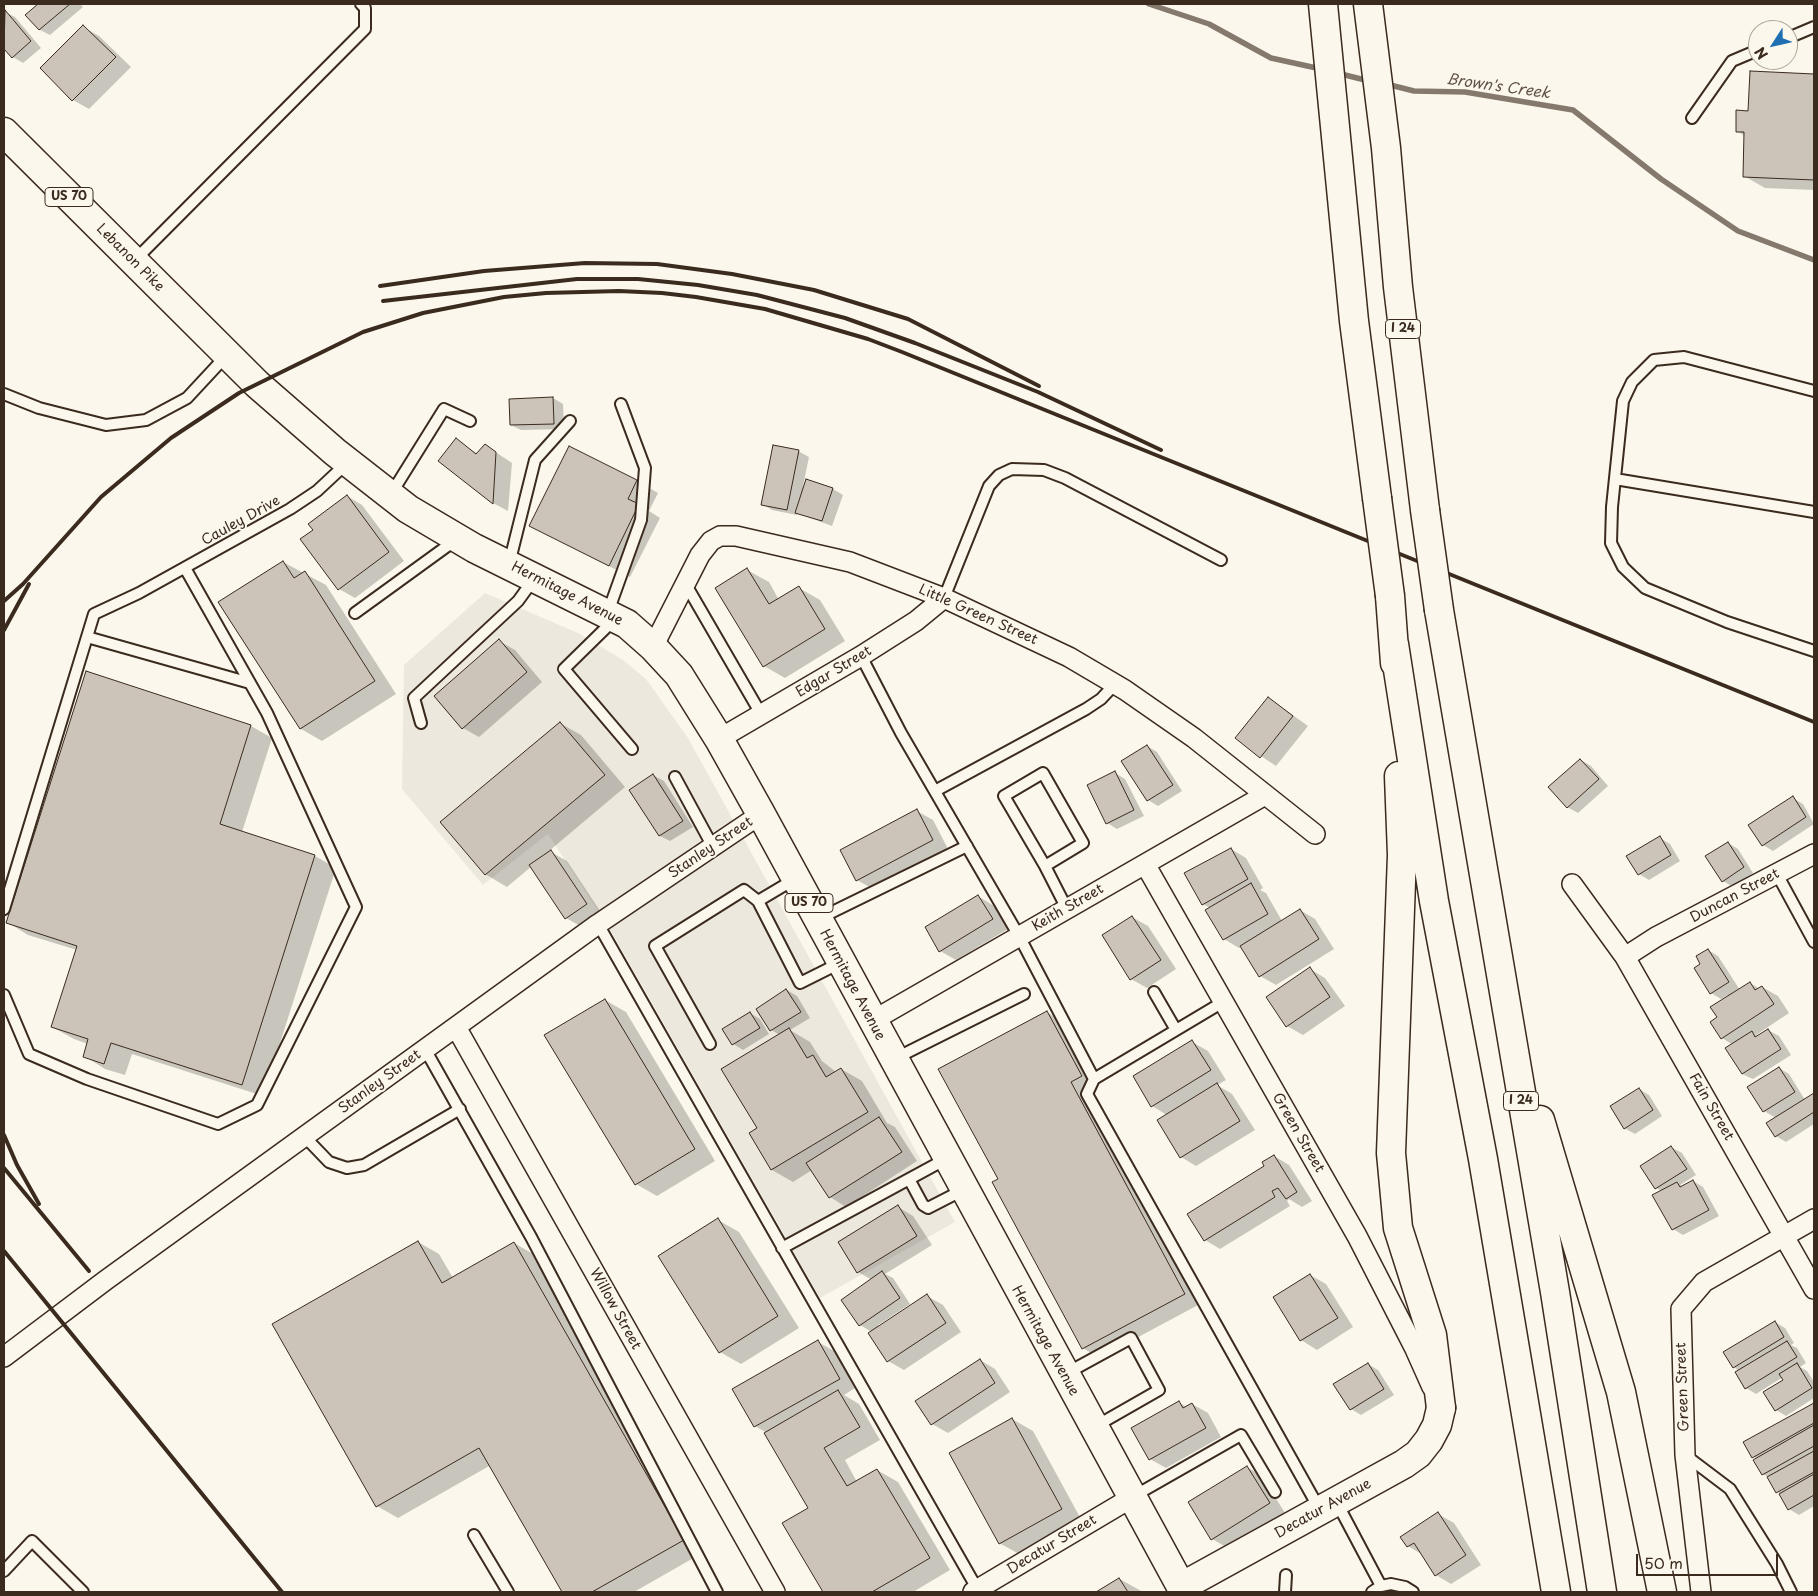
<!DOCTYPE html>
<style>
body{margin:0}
#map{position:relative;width:1818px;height:1596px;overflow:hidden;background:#fbf7ec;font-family:"Playpen Sans",sans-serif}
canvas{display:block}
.frame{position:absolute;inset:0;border:5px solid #3b2a1e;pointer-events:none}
.north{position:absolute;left:1748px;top:20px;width:50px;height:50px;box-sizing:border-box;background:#fbf7ec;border:1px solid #aea59a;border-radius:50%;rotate:235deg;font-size:14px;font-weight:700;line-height:20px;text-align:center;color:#3b2a1e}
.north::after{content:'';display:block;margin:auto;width:18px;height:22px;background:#1f6fb2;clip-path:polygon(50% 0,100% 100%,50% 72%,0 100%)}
.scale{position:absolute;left:1636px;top:1554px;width:142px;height:22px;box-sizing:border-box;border:2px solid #3b2a1e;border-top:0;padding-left:6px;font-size:15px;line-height:18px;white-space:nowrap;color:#3b2a1e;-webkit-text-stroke:4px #fbf7ec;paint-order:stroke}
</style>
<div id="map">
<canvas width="1818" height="1596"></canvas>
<div class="frame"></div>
<div class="north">N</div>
<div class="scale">50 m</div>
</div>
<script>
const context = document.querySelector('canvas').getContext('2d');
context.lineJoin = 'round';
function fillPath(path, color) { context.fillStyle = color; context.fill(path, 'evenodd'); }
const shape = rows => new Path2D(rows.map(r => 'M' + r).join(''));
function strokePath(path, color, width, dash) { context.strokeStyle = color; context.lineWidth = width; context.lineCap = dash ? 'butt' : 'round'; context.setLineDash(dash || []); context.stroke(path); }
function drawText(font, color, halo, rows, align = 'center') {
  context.font = font + ' "Playpen Sans",sans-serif'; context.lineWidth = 4; context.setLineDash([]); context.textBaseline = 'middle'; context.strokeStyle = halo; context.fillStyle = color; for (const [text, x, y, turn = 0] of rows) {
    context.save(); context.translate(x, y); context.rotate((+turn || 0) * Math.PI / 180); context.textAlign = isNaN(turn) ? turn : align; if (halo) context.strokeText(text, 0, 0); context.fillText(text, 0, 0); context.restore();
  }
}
const built = shape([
 [485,593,578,633,623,660,646,679,688,738,955,1222,820,1298,611,931,548,834,483,885,402,789,404,665]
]);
const shadow = shape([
 [39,4,80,4,83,7,50,35,40,30,27,15],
 [5,12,15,17,41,48,23,63,13,57,4,47],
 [83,27,99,36,131,67,89,109,73,100],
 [1751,72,1814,75,1814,190,1765,188,1744,176,1745,136,1737,131,1749,112],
 [553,398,563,404,564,429,521,430,511,425],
 [456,440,478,454,485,445,512,463,508,511,493,503,440,461],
 [798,451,809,457,803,486,833,489,843,495,832,526,797,513,797,515,772,510,762,504],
 [637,481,658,493,649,511,660,518,630,577,531,526],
 [347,496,362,505,404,561,355,598,339,589,315,530],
 [283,562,326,585,396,694,322,741,301,729],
 [747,570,769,582,779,600,799,588,820,600,845,641,785,678,764,666],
 [499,641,515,650,542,682,479,737,463,728,435,696],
 [87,673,251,726,272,738,242,832,315,856,336,868,263,1096,132,1054,125,1075,105,1069,84,1056,88,1044,74,1039,52,1027,77,950,28,935,7,922],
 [1269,698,1308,726,1276,766,1261,756],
 [560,723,581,735,625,787,549,851,567,861,602,914,582,927,566,918,532,866,507,887,485,874],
 [1147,746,1157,752,1182,791,1158,806,1148,800,1123,761],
 [1581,760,1591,766,1608,786,1578,813,1567,807],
 [1115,773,1125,779,1144,816,1117,829,1107,823],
 [653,775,664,781,693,827,670,841,660,836],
 [1793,798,1803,804,1814,824,1773,851,1763,845],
 [917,811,933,820,948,849,873,889,857,880],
 [1660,838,1670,844,1680,861,1649,880,1639,874],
 [1728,843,1738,849,1753,873,1733,887,1723,881],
 [1231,849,1246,858,1263,888,1260,890,1266,893,1282,921,1300,910,1315,919,1334,949,1276,985,1260,976,1242,947,1239,948,1224,939,1210,908,1203,904],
 [978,896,994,906,1008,929,956,960,940,951],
 [1132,917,1148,926,1176,969,1147,988,1131,979],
 [1708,950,1718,956,1740,990,1750,983,1760,989,1762,987,1778,996,1789,1013,1756,1035,1757,1037,1768,1030,1779,1036,1791,1055,1753,1079,1742,1074,1733,1045,1722,1038,1718,1018,1729,996,1728,995,1721,999,1711,993,1702,965],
 [1310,969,1325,978,1345,1006,1303,1035,1287,1026],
 [787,990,797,996,810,1018,790,1030,810,1042,822,1061,836,1072,841,1069,862,1081,887,1123,895,1127,917,1161,846,1207,830,1197,812,1170,793,1182,772,1170,750,1133,758,1128,780,1035,771,1030],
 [605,1000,626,1012,715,1161,657,1196,636,1184],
 [1047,1012,1062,1022,1097,1085,1086,1091,1200,1304,1099,1358,1083,1348,994,1183,999,1180],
 [750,1013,760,1019,769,1034,743,1050,733,1044],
 [1192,1042,1208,1051,1226,1080,1217,1085,1232,1094,1255,1130,1196,1166,1181,1157,1167,1115,1152,1106],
 [1779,1068,1789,1074,1805,1100,1814,1094,1814,1124,1786,1142,1776,1136,1776,1118,1764,1111],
 [1639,1089,1649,1095,1662,1116,1635,1134,1624,1128],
 [1671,1147,1682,1153,1696,1175,1680,1185,1683,1187,1693,1181,1703,1187,1719,1216,1683,1235,1673,1229,1662,1191,1656,1188],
 [1274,1156,1289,1165,1312,1201,1302,1207,1289,1199,1287,1201,1290,1206,1220,1249,1205,1240],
 [898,1207,913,1216,932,1245,885,1274,893,1278,910,1304,878,1325,880,1327,927,1296,943,1305,961,1332,904,1370,888,1361,872,1332,860,1325,872,1280,858,1272],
 [718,1220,739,1232,799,1328,741,1364,720,1352],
 [418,1242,439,1254,453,1278,514,1243,535,1255,704,1552,634,1592,563,1592,491,1465,398,1518,377,1506],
 [1310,1275,1326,1284,1353,1327,1317,1350,1301,1340,1274,1297],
 [1775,1322,1785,1328,1794,1343,1791,1345,1797,1348,1806,1363,1800,1367,1807,1371,1814,1382,1814,1398,1786,1416,1776,1410,1785,1380,1783,1377,1756,1394,1746,1388,1739,1371,1734,1367],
 [818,1342,834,1351,855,1388,844,1395,859,1404,880,1440,845,1460,857,1482,877,1470,898,1482,950,1570,913,1592,824,1592,784,1524,810,1508,767,1433,755,1426,734,1389],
 [980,1360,995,1369,1010,1392,948,1433,932,1424],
 [1368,1364,1378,1370,1394,1395,1361,1415,1351,1409,1335,1385],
 [1179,1403,1187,1407,1192,1404,1208,1413,1221,1437,1166,1468,1150,1459],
 [1814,1404,1814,1506,1799,1515,1789,1509,1769,1478,1763,1474,1756,1459,1745,1443],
 [1012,1419,1033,1431,1082,1521,1021,1555,999,1543],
 [1247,1467,1262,1476,1285,1513,1228,1548,1212,1539],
 [1438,1514,1454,1523,1481,1565,1451,1584,1436,1575,1423,1555,1408,1546,1402,1537],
 [1120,1579,1141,1591,1141,1592,1098,1592]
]);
const stream = shape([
 [1149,4,1209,24,1271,58,1321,69],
 [1337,73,1369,81],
 [1386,84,1414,91,1465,92,1573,110,1661,179,1738,231,1814,260]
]);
const building = shape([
 [38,4,70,4,39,30,25,15,38,4],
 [5,10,31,41,12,58,4,49,5,10],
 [83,25,116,57,72,101,40,68,83,25],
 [1750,71,1814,74,1814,180,1743,177,1744,132,1736,132,1736,110,1748,111,1750,71],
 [553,397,554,424,510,425,509,399,553,397],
 [456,438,476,454,485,444,496,452,493,504,438,461,456,438],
 [773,445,799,450,787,510,761,505,773,445],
 [569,446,637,480,628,499,639,504,609,566,529,526,569,446],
 [806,479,833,488,822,521,795,513,806,479],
 [347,495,389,552,338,590,300,539,313,530,308,524,347,495],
 [283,561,294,578,305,571,375,681,300,729,218,602,283,561],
 [747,568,769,604,799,586,825,629,763,667,715,588,747,568],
 [499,639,527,672,462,729,434,696,499,639],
 [86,671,251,725,220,824,315,855,242,1085,111,1043,104,1064,83,1057,88,1039,51,1027,77,946,6,923,86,671],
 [1268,697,1293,716,1260,758,1235,738,1268,697],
 [560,722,605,775,485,875,440,822,560,722],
 [1147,745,1173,785,1147,801,1121,761,1147,745],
 [1580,759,1599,779,1567,808,1548,787,1580,759],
 [1115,771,1134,810,1106,824,1087,785,1115,771],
 [653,774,683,821,659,836,629,790,653,774],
 [1793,796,1806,817,1762,846,1748,825,1793,796],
 [917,809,933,840,856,881,840,850,917,809],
 [1660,836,1671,855,1638,875,1626,856,1660,836],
 [1728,842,1744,867,1722,882,1705,856,1728,842],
 [1231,848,1248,879,1202,905,1184,873,1231,848],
 [551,850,587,904,565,919,529,865,551,850],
 [1251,883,1268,914,1223,940,1205,910,1251,883],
 [978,895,993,919,939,952,925,927,978,895],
 [1300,909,1319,939,1259,977,1240,946,1300,909],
 [1132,916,1161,960,1130,980,1102,935,1132,916],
 [1708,949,1729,982,1710,994,1694,968,1700,964,1696,956,1708,949],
 [1310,967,1330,997,1286,1027,1266,997,1310,967],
 [1750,982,1755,990,1762,986,1774,1004,1721,1039,1710,1022,1717,1017,1710,1007,1750,982],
 [786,989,801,1012,770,1031,756,1009,786,989],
 [605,999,695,1149,635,1185,544,1035,605,999],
 [1047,1011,1082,1076,1071,1082,1185,1294,1082,1349,992,1182,998,1179,938,1069,1047,1011],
 [750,1012,760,1028,732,1045,722,1029,750,1012],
 [789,1028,807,1058,813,1055,826,1077,841,1068,868,1112,771,1170,749,1133,757,1128,721,1069,789,1028],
 [1768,1029,1781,1049,1742,1074,1725,1048,1752,1031,1755,1037,1768,1029],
 [1192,1040,1211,1070,1151,1107,1133,1076,1192,1040],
 [1779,1067,1795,1092,1763,1112,1747,1087,1779,1067],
 [1217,1083,1240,1121,1180,1158,1157,1120,1217,1083],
 [1639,1088,1653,1110,1624,1129,1610,1106,1639,1088],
 [1814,1093,1814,1112,1775,1137,1766,1123,1814,1093],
 [879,1117,902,1152,829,1198,806,1163,879,1117],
 [1671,1146,1687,1169,1655,1189,1640,1166,1671,1146],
 [1274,1155,1297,1192,1286,1199,1278,1188,1272,1191,1275,1197,1204,1241,1187,1214,1264,1166,1262,1162,1274,1155],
 [1693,1180,1709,1210,1672,1230,1652,1195,1677,1182,1680,1187,1693,1180],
 [898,1205,917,1236,857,1273,838,1242,898,1205],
 [718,1218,778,1316,719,1353,658,1256,718,1218],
 [418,1241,442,1283,514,1242,684,1540,592,1592,562,1592,479,1448,376,1507,272,1324,418,1241],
 [882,1271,900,1298,859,1326,841,1300,882,1271],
 [1310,1274,1338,1318,1300,1341,1273,1297,1310,1274],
 [927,1294,946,1323,887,1362,868,1333,927,1294],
 [1775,1321,1784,1337,1733,1368,1723,1352,1775,1321],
 [818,1340,840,1379,754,1427,732,1389,818,1340],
 [1787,1341,1797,1357,1745,1389,1735,1372,1787,1341],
 [980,1359,995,1383,931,1425,915,1401,980,1359],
 [1368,1363,1384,1389,1350,1410,1333,1384,1368,1363],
 [1797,1363,1812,1388,1775,1411,1763,1392,1783,1380,1779,1374,1797,1363],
 [838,1390,860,1427,824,1448,847,1486,877,1469,930,1558,872,1592,823,1592,782,1523,808,1508,764,1433,838,1390],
 [1179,1401,1183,1408,1192,1403,1206,1428,1149,1460,1131,1428,1179,1401],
 [1814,1403,1814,1423,1752,1458,1743,1442,1814,1403],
 [1012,1418,1062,1509,999,1544,949,1453,1012,1418],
 [1814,1425,1814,1446,1762,1475,1753,1460,1814,1425],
 [1814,1451,1814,1472,1776,1493,1767,1477,1814,1451],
 [1247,1466,1270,1503,1211,1540,1188,1502,1247,1466],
 [1814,1474,1814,1495,1788,1510,1779,1494,1814,1474],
 [1438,1512,1466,1555,1435,1576,1414,1543,1407,1547,1400,1537,1438,1512],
 [1119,1578,1128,1592,1096,1592,1119,1578]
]);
const lane = shape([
 [1788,38,1814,27],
 [1692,118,1732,61,1758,50],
 [134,261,365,29,365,8,361,4],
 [1814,391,1684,357,1654,360,1632,382,1623,401,1612,507,1611,543,1623,567,1645,588,1727,622,1814,651],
 [4,394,39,408,106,425,146,420,187,398,226,356],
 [1615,479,1814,512],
 [391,494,444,409,470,421],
 [509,564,535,460,570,421],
 [685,583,761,714],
 [944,598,989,486,999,475,1012,469,1044,470,1065,478,1221,560],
 [608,612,641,520,645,468,621,404],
 [355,613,457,539],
 [615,619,564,669,632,749],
 [87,637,250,683],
 [861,656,901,733,1019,936,1094,1079,1087,1094,1320,1510],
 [421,723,414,698,518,601,534,579],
 [675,777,713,847],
 [935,791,1086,709,1101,699,1115,684],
 [1045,866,1004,796,1043,773,1083,843,1045,866,1067,909],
 [1777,874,1814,942],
 [795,879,758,901,800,983,840,963],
 [4,909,94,614,139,593,290,509,317,491,347,463],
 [818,919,967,846],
 [598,924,979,1592],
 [1154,992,1176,1030],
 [4,995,29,1054,87,1079,218,1124,257,1105,356,907,267,713,185,568],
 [710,1044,655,946,744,890,758,901],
 [425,1049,531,1237,717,1592],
 [896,1058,1024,994],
 [1094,1079,1223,1002],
 [304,1136,329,1162,347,1168,364,1165,460,1109],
 [909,1179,923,1205,928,1208,963,1190],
 [782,1248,946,1159],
 [1067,1373,1131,1338,1159,1390,1096,1426],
 [1685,1455,1730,1489,1777,1564,1791,1592],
 [1134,1496,1241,1435,1275,1492],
 [1337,1503,1381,1586],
 [474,1535,508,1592],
 [4,1571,32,1541,83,1592],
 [1285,1592,1286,1575],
 [1372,1592,1381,1586,1391,1584,1405,1587,1413,1592]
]);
const street = shape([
 [653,647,700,555,711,541,720,536,736,536,850,562,944,598,1069,657,1125,690,1194,738,1315,834],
 [719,739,861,656,916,621,944,598],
 [1814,854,1656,937,1625,957,1814,1289],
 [1145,864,1357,1236,1415,1349,1432,1387],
 [1572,884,1625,957],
 [872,1021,1265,795],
 [456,1027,775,1592],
 [4,1357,106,1280,598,924,761,814],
 [973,1592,1131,1498],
 [1701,1592,1685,1455,1681,1309,1704,1282,1814,1219]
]);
const primary = shape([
 [4,132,257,384,335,452,408,509,474,548,627,624,653,647,679,675,719,739,761,814,1184,1592],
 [1181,1587,1404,1464,1418,1454,1429,1440,1437,1425,1441,1408]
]);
const highway = shape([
 [1323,4,1354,321,1377,498],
 [1368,4,1386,148,1398,287,1425,510],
 [1390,596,1395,663],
 [1439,610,1555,1292,1602,1592],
 [1394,644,1434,901,1483,1159,1556,1592],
 [1399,776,1402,855,1391,1153,1398,1228,1432,1335,1441,1408],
 [1540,1120,1621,1392,1662,1592]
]);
const rail = shape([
 [380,286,484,271,585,263,657,264,732,274,814,290,908,319,1039,386],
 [383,301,577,279,638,279,698,285,757,295,845,318,915,343,1038,392,1161,450],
 [4,601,23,584,101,497,171,438,239,393,363,332,423,313,504,297,546,293,619,291,662,293,696,297,765,309,868,339,902,352,1814,722],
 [4,630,29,584],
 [4,1135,17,1165,39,1204],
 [4,1168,89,1271],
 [4,1251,282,1592]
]);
const highwayBridge = shape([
 [1377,498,1390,596],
 [1425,510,1439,610]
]);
const shields = [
 [69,197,48],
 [1403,329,35],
 [809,903,48],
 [1521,1101,35]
];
const shieldNames = [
 ["US 70",69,197],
 ["I 24",1403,329],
 ["US 70",809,903],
 ["I 24",1521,1101]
];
const streetNames = [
 ["Lebanon Pike",130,258,45],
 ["Cauley Drive",241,521,-29],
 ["Hermitage Avenue",567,594,27],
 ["Little Green Street",978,615,24],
 ["Edgar Street",834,672,-31],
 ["Stanley Street",711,848,-34],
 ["Duncan Street",1735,896,-28],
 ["Keith Street",1068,908,-30],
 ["Hermitage Avenue",852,985,62],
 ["Stanley Street",380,1082,-36],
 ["Fain Street",1711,1107,60],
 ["Green Street",1298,1133,60],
 ["Willow Street",615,1309,61],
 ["Hermitage Avenue",1045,1341,61],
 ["Green Street",1683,1387,-92],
 ["Decatur Avenue",1323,1509,-29],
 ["Decatur Street",1052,1545,-31]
];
const waterNames = [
 ["Brown's Creek",1498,87,8]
];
fillPath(built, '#ede8dd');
fillPath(shadow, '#0003');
strokePath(stream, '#85796d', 5.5);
fillPath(building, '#ccc4b9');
strokePath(building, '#3b2a1e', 1);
strokePath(lane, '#3b2a1e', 14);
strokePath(street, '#3b2a1e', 22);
strokePath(primary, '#3b2a1e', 31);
strokePath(highway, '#3b2a1e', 31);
strokePath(lane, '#fbf7ec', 10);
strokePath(street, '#fbf7ec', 19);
strokePath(primary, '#fbf7ec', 28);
strokePath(highway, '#fbf7ec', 28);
strokePath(rail, '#3b2a1e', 4);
strokePath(highwayBridge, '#3b2a1e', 31, []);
strokePath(highwayBridge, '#fbf7ec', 28);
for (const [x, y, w] of shields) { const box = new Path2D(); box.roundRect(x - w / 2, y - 9.5, w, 19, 4); context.fillStyle = '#fbf7ec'; context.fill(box); strokePath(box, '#3b2a1e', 1); }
drawText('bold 12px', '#3b2a1e', null, shieldNames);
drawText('14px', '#3b2a1e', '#fbf7ec', streetNames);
drawText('italic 15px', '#605246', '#fbf7ec', waterNames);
</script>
